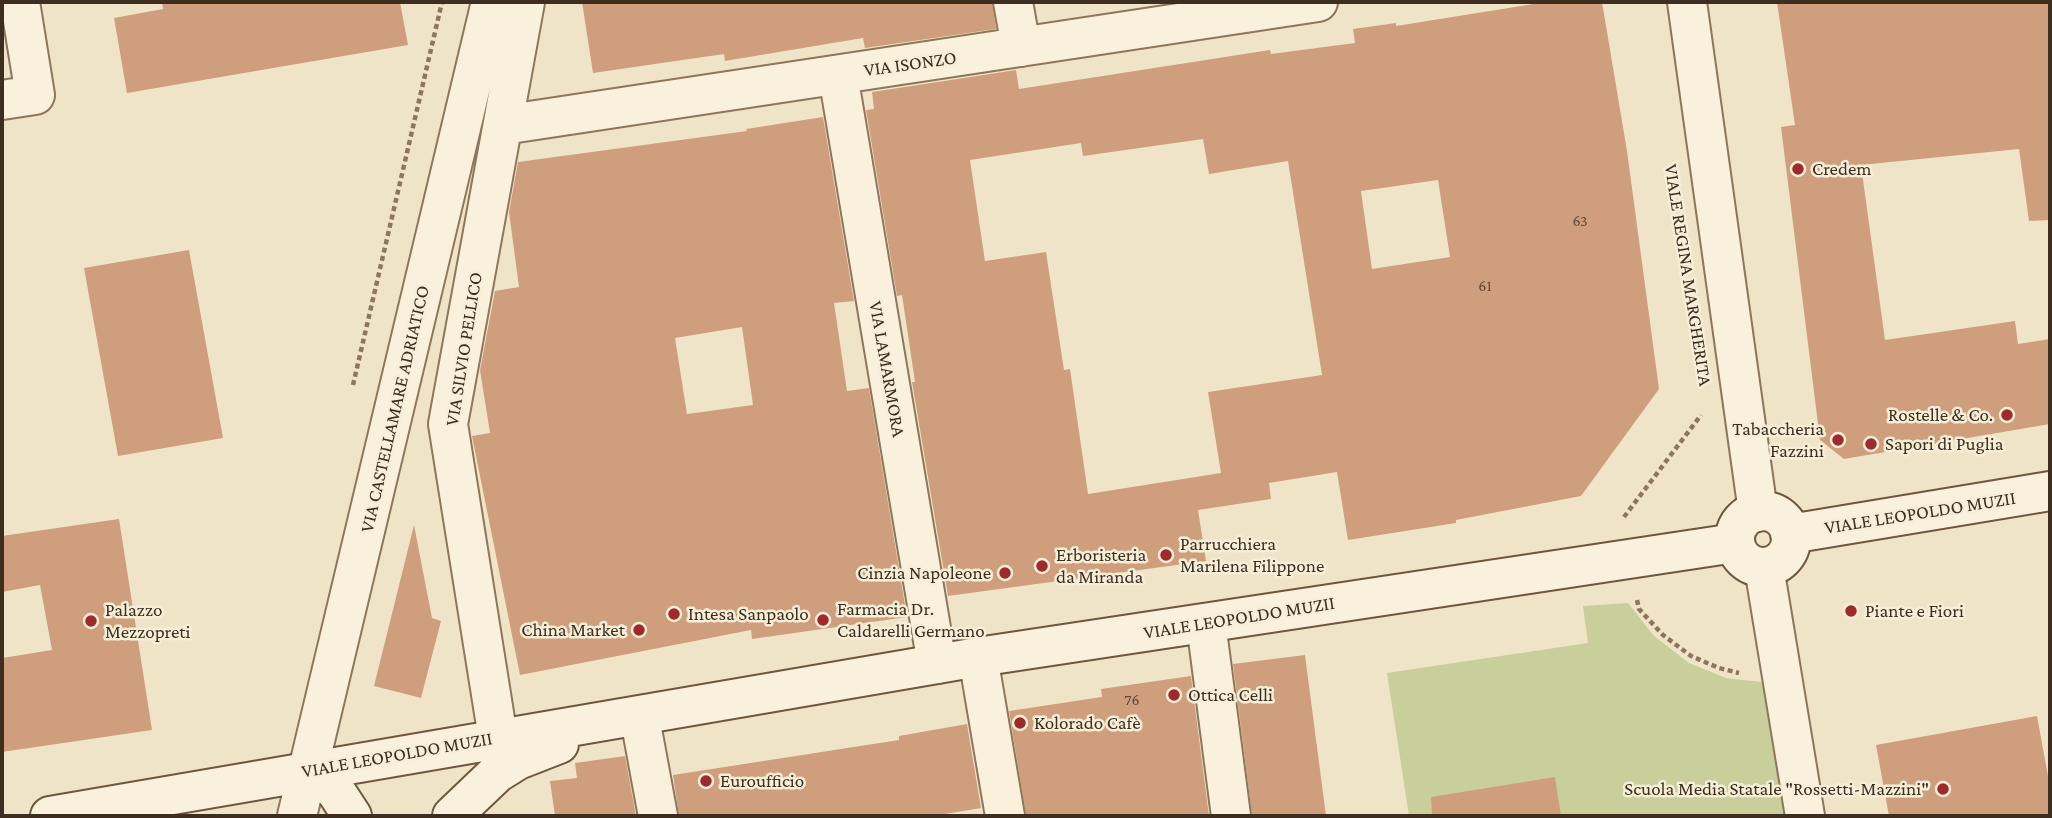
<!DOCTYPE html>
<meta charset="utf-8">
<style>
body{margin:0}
#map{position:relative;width:2052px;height:818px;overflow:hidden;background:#f0e4c8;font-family:"Crimson Pro",serif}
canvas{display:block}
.frame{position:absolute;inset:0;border:4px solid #3d2e20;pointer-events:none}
</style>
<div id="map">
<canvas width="2052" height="818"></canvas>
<div class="frame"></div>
</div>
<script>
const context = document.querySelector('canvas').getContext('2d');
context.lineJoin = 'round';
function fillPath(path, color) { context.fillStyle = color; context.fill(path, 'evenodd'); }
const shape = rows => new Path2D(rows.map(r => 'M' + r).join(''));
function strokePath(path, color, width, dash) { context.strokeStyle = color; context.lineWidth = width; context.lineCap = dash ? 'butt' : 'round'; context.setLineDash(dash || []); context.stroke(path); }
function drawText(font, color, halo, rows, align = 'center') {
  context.font = font + ' "Crimson Pro",serif'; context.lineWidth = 5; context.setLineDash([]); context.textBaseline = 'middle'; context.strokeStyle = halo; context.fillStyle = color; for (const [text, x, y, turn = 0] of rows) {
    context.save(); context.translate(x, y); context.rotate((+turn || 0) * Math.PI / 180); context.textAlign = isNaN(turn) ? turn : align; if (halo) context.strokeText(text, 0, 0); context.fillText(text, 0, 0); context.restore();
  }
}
const green = shape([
 [1628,603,1654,636,1689,663,1726,678,1770,683,1790,816,1409,816,1387,673,1588,643,1583,606]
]);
const building = shape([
 [162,2,400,2,408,45,127,93,114,18,163,9],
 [582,2,992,2,996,29,865,48,863,38,725,61,724,54,593,73],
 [1546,2,1602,2,1627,151,1659,389,1581,496,1456,520,1456,523,1348,540,1337,472,1269,483,1271,499,1198,510,1206,561,948,596,912,382,915,382,902,295,897,296,866,110,874,109,872,92,1016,70,1019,89,1270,50,1271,54,1355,43,1353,29,1396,23,1396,26],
 [1203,139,1209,174,1288,161,1322,375,1208,392,1221,473,1088,494,1070,369,1064,370,1046,252,985,261,970,160,1081,143,1083,156],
 [1438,180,1450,257,1372,269,1361,191],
 [1777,2,2050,2,2050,220,2029,221,2019,149,1861,165,1885,340,2015,321,2018,344,2050,339,2050,424,1844,459,1820,440,1781,127,1795,125],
 [823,117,854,301,834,303,847,391,869,388,907,617,752,639,751,630,520,675,472,436,490,433,480,370,495,291,519,287,509,212,518,162,747,131,746,129],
 [742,327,753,405,687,414,675,338],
 [189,250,223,438,118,456,84,268],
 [119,519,152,730,2,752,2,658,52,650,40,585,2,592,2,536],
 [414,525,432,618,441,621,421,698,374,686],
 [1305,655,1326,816,1252,816,1233,664],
 [1191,676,1209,816,1026,816,1009,711,1102,697,1101,689],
 [2037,716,2050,787,2050,816,1889,816,1876,745],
 [967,724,981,808,933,816,679,816,673,775,899,740,899,736],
 [625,756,636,816,555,816,550,781,577,778,575,763],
 [1555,777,1561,816,1432,816,1431,797]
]);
const path = shape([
 [353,385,442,2],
 [1624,517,1701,415],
 [1637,600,1639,609,1663,635,1691,656,1719,668,1739,673]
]);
const street = shape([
 [1013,2,1021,47],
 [1687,2,1758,512],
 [838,75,937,664],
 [2,100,35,95,20,2],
 [503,125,1318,2],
 [1764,567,1805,816],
 [1206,623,1231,816],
 [978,657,1005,816],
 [641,724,658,816],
 [498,738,448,424,525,2],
 [297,816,491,2]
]);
const secondary = shape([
 '1735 539a28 28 0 1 1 56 0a28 28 0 1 1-56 0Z',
 [1790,534,2050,491],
 [307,771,335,790,352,816],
 [50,816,978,657,1735,543],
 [452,816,497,773,518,760,559,744]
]);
const markers = [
 [1798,169,7,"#9e2a2b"],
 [2007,415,7,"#9e2a2b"],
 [1838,440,7,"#9e2a2b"],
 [1871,444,7,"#9e2a2b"],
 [1166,555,7,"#9e2a2b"],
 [1042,566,7,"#9e2a2b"],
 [1005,573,7,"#9e2a2b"],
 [1851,611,7,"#9e2a2b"],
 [674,614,7,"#9e2a2b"],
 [823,620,7,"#9e2a2b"],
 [91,621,7,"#9e2a2b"],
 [639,630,7,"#9e2a2b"],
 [1174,695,7,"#9e2a2b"],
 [1020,723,7,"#9e2a2b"],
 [706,781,7,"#9e2a2b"],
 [1943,789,7,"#9e2a2b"]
];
const numberNames = [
 ["63",1580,221],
 ["61",1485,286],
 ["76",1132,700]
];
const streetNames = [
 ["VIA ISONZO",910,64,-8],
 ["VIALE REGINA MARGHERITA",1688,275,81],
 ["VIA SILVIO PELLICO",464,349,-81],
 ["VIA LAMARMORA",887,369,80],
 ["VIA CASTELLAMARE ADRIATICO",395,409,-77],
 ["VIALE LEOPOLDO MUZII",1920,513,-9],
 ["VIALE LEOPOLDO MUZII",1239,618,-9],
 ["VIALE LEOPOLDO MUZII",397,755,-10]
];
const poiNames = [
 ["Credem",1812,169],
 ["Rostelle & Co.",1993,415,"right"],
 ["Tabaccheria",1824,429,"right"],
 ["Fazzini",1824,451,"right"],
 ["Sapori di Puglia",1885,444],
 ["Parrucchiera",1180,544],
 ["Marilena Filippone",1180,566],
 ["Erboristeria",1056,555],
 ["da Miranda",1056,577],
 ["Cinzia Napoleone",991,573,"right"],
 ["Farmacia Dr.",837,609],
 ["Caldarelli Germano",837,631],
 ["Palazzo",105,610],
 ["Mezzopreti",105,632],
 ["Piante e Fiori",1865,611],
 ["Intesa Sanpaolo",688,614],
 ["China Market",625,630,"right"],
 ["Ottica Celli",1188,695],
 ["Kolorado Cafè",1034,723],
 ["Euroufficio",720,781],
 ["Scuola Media Statale \"Rossetti-Mazzini\"",1929,789,"right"]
];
fillPath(green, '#c9cf9b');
fillPath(building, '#cf9f7d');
strokePath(street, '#8d765c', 42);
strokePath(secondary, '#6f573f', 42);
strokePath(path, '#8d765c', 4.5, [5, 3.5]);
strokePath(street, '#faf1dc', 38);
strokePath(secondary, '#faf1dc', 38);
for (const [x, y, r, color] of markers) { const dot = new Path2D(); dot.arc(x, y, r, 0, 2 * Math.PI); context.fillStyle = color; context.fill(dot); strokePath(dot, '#f7eed8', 2.5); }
drawText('16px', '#624a37', null, numberNames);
drawText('19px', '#3d2e20', '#f7eed8', streetNames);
drawText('19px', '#3d2e20', '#f7eed8', poiNames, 'left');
</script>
